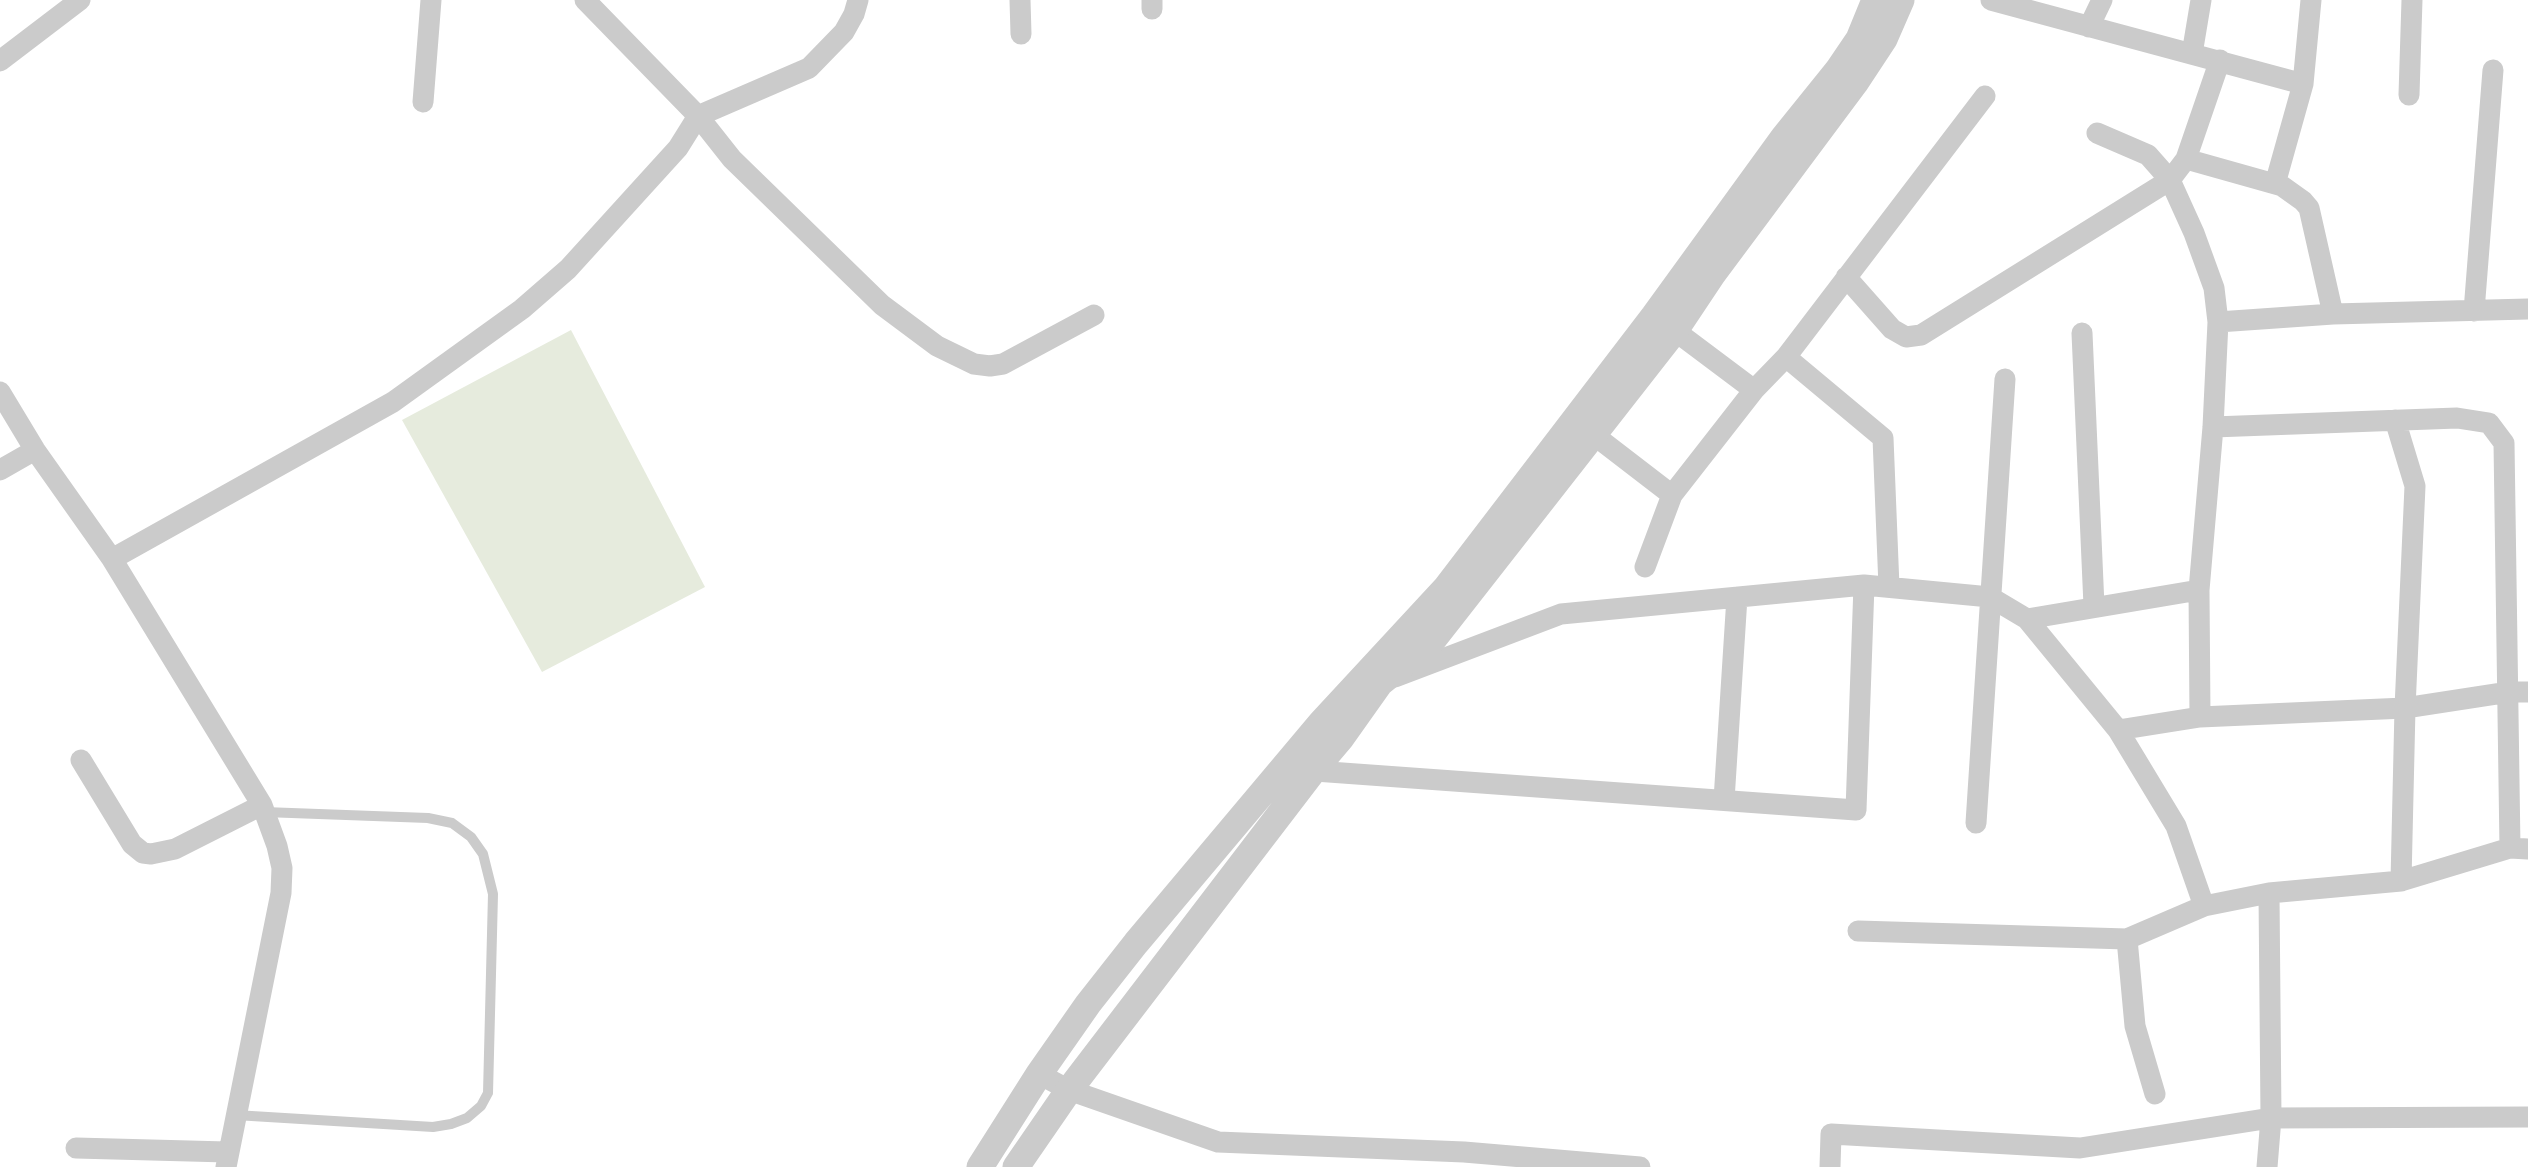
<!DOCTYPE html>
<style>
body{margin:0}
canvas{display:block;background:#fff}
</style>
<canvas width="2528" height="1167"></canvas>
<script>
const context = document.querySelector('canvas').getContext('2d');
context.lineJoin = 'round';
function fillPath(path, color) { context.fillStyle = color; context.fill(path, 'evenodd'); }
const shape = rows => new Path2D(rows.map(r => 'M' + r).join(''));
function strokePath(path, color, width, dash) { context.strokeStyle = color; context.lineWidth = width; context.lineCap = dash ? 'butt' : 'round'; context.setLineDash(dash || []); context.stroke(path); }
const green = shape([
 [571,330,705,587,542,672,402,420]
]);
const service = shape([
 [235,1115,433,1127,451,1124,467,1118,481,1106,488,1093,493,894,483,854,471,837,452,823,428,818,264,812]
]);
const minor = shape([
 [585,0,698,116,732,159,882,305,937,346,974,364,990,366,1003,364,1094,315],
 [1020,0,1021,34],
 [1152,0,1152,9],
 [1991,0,2303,84],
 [2089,27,2102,0],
 [2192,54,2201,0],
 [0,61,80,0],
 [2409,95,2412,0],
 [423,102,431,0],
 [2097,133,2148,155,2170,180,2194,233,2214,288,2218,322,2213,427,2199,590,2200,717],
 [2186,159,2282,186,2303,201,2309,208,2333,314],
 [2275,184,2303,84,2311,0],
 [1846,277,1892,329,1906,337,1921,335,2170,180,2186,159,2220,60],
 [2474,311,2493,70],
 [1662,321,1754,390],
 [2218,322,2333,314,2528,309],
 [2082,333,2094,606],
 [1786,357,1883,438,1889,587],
 [0,392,35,450,112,559,262,805,277,846,282,868,281,893,226,1167],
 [2395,420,2415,486,2405,708,2509,692,2528,692],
 [2213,427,2457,418,2489,423,2504,443,2510,848],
 [1594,435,1672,495],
 [0,470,35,450],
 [112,559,393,402,522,309,568,269,678,148,698,116,809,68,844,32,854,14,858,0],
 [1645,567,1672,495,1754,390,1786,357,1985,96],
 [2027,619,2199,590],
 [1395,677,1561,614,1864,585,1990,597,2027,619,2118,730,2176,826,2204,906],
 [2118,730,2200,717,2405,708,2401,881,2269,893,2271,1118,2267,1167],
 [81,760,132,844,143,853,151,854,175,849,262,805],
 [1301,770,1856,810,1864,585],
 [1724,800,1737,597],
 [1976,823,2005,379],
 [2401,881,2510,848,2528,849],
 [1858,931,2127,939,2204,906,2269,893],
 [2127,939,2135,1026,2155,1094],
 [1039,1074,1069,1090,1218,1142,1464,1152,1640,1167],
 [76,1148,227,1152],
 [1830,1167,1831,1134,2080,1148,2271,1118,2528,1117]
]);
const tertiary = shape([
 [980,1167,1039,1074,1088,1004,1136,943,1321,723,1446,588,1654,316,1784,137,1838,70,1859,39,1875,0],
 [1016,1167,1069,1090,1313,771,1341,738,1380,683,1432,641,1676,329,1712,275,1855,83,1884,39,1901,0]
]);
fillPath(green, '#e6ebdd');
strokePath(service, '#cbcbcb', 10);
strokePath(minor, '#cbcbcb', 21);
strokePath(tertiary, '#cbcbcb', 27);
</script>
